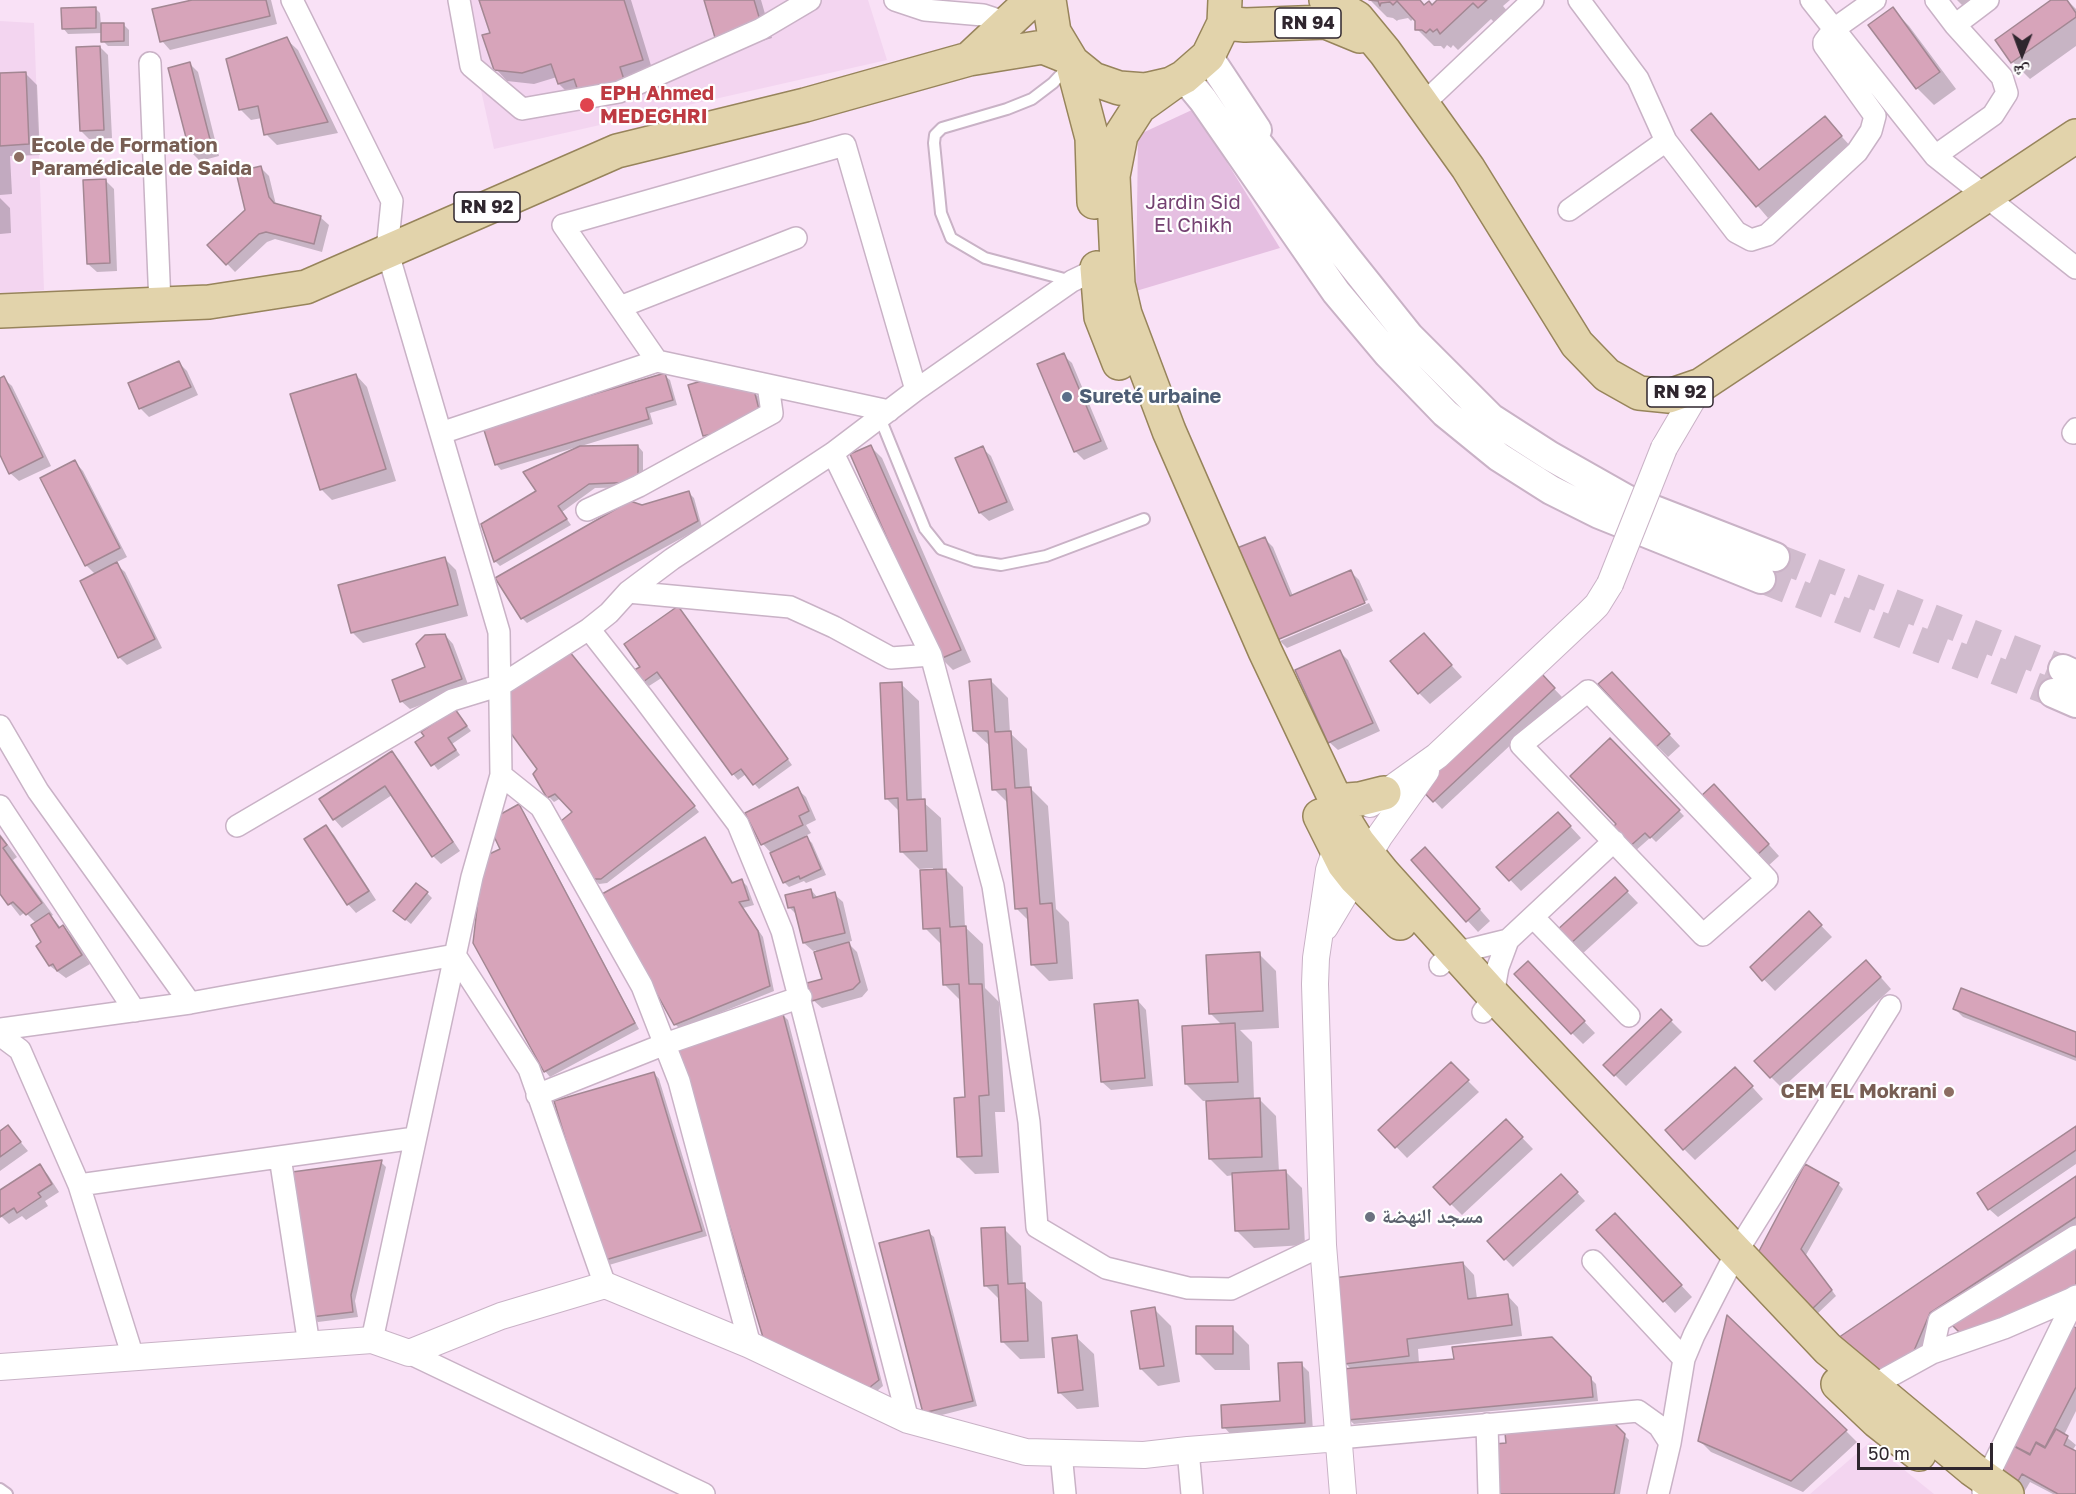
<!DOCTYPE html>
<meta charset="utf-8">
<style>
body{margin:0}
#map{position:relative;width:2076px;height:1494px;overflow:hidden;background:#f9e1f6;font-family:"Golos Text","Noto Naskh Arabic",sans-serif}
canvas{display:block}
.north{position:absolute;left:1992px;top:24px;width:60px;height:60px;-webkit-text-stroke:4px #fff;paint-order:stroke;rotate:181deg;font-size:16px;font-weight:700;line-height:24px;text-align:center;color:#2f262e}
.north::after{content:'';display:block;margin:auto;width:21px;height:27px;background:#2f262e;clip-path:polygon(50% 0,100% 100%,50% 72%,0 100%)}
.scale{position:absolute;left:1857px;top:1443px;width:136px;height:27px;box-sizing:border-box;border:3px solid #2f262e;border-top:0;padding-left:8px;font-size:18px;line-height:21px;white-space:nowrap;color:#2f262e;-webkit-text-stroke:4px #fff;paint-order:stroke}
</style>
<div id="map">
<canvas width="2076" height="1494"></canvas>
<div class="north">ش</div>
<div class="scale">50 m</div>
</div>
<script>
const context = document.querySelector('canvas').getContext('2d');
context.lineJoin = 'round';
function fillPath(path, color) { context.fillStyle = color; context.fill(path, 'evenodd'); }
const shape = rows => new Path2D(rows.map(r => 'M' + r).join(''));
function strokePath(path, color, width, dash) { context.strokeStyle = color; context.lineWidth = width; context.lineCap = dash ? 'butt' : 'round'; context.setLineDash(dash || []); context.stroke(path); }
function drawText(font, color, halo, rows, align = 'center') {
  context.font = font + ' "Golos Text","Noto Naskh Arabic",sans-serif'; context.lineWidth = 4.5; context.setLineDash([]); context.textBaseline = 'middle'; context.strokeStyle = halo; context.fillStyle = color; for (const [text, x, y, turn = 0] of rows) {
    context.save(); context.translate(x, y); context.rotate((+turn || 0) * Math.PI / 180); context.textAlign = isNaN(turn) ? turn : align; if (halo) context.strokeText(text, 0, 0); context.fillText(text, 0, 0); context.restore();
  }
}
const built = shape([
 [461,0,868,0,887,60,494,149],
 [0,21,34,23,44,290,0,293],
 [1870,1442,1924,1486,1934,1494,1810,1494]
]);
const green = shape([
 [1194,109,1280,248,1136,291,1138,135]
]);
const shadow = shape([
 [198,0,271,0,277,24,170,50,162,41],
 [481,0,631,0,653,72,570,95,559,84,557,77,534,84,507,81,496,69,492,34],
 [706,0,761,0,772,38,729,51],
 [1370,0,1419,0,1425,6,1432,6,1444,0,1510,0,1503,6,1509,13,1496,24,1491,19,1458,50,1453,45,1451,48,1447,45,1444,49,1441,46,1434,46,1417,29,1416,21,1414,18,1411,21,1408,18,1398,20,1397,21,1393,18,1387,17],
 [1957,0,1986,0,1970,13],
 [2054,0,2067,0,2076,9,2076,46,2030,79,2013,62],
 [95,8,100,13,101,25,123,24,129,30,129,46,108,46,103,41,103,33,68,34,63,28],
 [1892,9,1909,26,1956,89,1934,105,1917,88],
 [286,39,298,50,338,133,277,145,266,134,262,118,251,120,240,109],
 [100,47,108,55,112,138,89,139,81,131],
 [190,64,198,72,219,156,200,161,191,152],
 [25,73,37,85,40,155,10,156,12,194,0,195,0,74],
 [1711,115,1760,171,1825,118,1852,148,1768,218,1693,130],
 [261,168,269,176,276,205,320,217,329,225,322,252,275,239,267,242,235,272,209,245,246,211],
 [105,180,114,189,117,271,97,272,88,264],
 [0,198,10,208,11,233,0,234],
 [1063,355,1072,363,1108,449,1084,460,1075,451],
 [179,363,187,371,198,395,149,417,141,409,130,384],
 [356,375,367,387,396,481,332,500,321,489],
 [664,375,670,380,677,405,650,413,653,424,578,447,638,446,643,452,643,487,595,488,562,512,571,525,500,566,495,561,538,491,578,449,577,447,501,470,496,464],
 [3,378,12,386,51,466,19,481,10,473,0,452,0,380],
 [753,392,762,400,768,422,713,444,704,435],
 [871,447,882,458,971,662,953,670,941,658],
 [982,448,991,456,1014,510,989,521,980,513,957,459],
 [75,462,83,471,127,557,115,563,125,572,162,648,127,665,119,657,96,575,86,565],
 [689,493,694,498,702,527,527,623,522,618,642,507],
 [1264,538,1273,547,1293,596,1351,572,1359,580,1368,600,1280,637,1280,641,1369,603,1373,611,1287,648,1278,639],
 [444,558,456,570,468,616,363,643,352,632],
 [683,613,792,765,759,789,746,774,738,780,733,774,663,677,649,686,644,681,642,667],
 [445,635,453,644,469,687,410,709,401,701,427,668],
 [1424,635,1462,677,1430,704,1419,693],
 [1339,651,1348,660,1380,731,1338,750,1329,742],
 [574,658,699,812,607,883,599,884,593,878,574,812,561,798,554,802,549,797,539,769],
 [1541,675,1562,697,1442,809,1421,787],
 [991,681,1008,698,1010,733,1027,749,1030,788,1048,806,1056,909,1069,922,1073,979,1049,981,1032,964,1029,921,1016,908,1009,804,994,789,991,747,974,731],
 [901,684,919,701,922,801,941,818,943,870,946,870,963,887,965,927,983,944,985,988,999,1002,1005,1112,995,1112,999,1173,975,1174,958,1157,967,1098,961,1001,945,985,943,946,925,928,933,868,919,869,902,852,900,812,886,798],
 [1623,685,1680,746,1668,757,1657,746],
 [455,711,471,731,452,744,460,755,438,770,417,742],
 [1610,740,1684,816,1656,842,1651,837,1634,852,1618,824],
 [392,753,400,761,460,851,441,864,433,856,392,795,342,828,334,819],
 [797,789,806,797,816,820,806,825,811,833,805,836,812,843,826,875,806,883,804,881,789,887,784,882,772,854,763,844,747,813],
 [1726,797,1779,856,1767,867,1756,856],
 [519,806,524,812,639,1029,550,1077,545,1071,502,850],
 [1569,825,1581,838,1521,891,1498,867],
 [326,827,334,835,376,900,356,913,348,904],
 [0,834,17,857,13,860,53,915,51,916,61,928,63,927,71,935,90,964,66,978,50,966,38,946,44,942,36,923,25,912,20,916,0,891],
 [705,839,710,844,734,884,741,880,747,886,754,905,743,908,763,937,774,991,680,1029,675,1024],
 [1436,860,1490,921,1478,932,1467,920],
 [1615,879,1638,903,1581,955,1570,944],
 [811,890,818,898,834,894,843,902,852,941,847,942,857,952,868,990,862,997,822,1008,813,1000,824,980,816,950,813,951,804,943,798,916,789,907],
 [427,893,432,898,411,924,401,916],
 [1809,913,1832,937,1775,991,1752,967],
 [1259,954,1276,971,1279,1028,1240,1030,1252,1042,1254,1100,1259,1099,1276,1116,1279,1172,1285,1171,1302,1188,1305,1245,1254,1248,1237,1231,1234,1175,1227,1176,1210,1159,1207,1101,1203,1101,1186,1084,1222,1025,1210,1013],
 [1877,973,1891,989,1782,1088,1771,1077],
 [1539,974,1595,1033,1583,1044,1572,1033],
 [1138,1001,1146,1010,1153,1086,1111,1090,1102,1082],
 [1955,1009,2076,1034,2076,1061,1963,1017],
 [1661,1011,1682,1032,1626,1086,1605,1065],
 [783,1015,788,1020,883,1386,871,1396,772,1349],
 [1451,1064,1479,1092,1407,1158,1380,1130],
 [654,1073,659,1079,707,1236,609,1265,603,1260],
 [1746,1080,1763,1099,1695,1160,1684,1149],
 [1506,1121,1533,1149,1462,1215,1451,1204],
 [8,1127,28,1151,0,1171,0,1133],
 [2076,1128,2076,1164,1998,1217,1989,1209],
 [381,1162,386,1167,355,1301,358,1317,318,1322,312,1317],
 [40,1166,48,1175,59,1192,45,1201,48,1206,26,1220,22,1216,9,1224,0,1215,0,1191],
 [2076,1178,2076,1225,1935,1318,1918,1359,1839,1347],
 [1569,1184,1585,1201,1513,1267,1489,1242],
 [1838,1184,1843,1189,1806,1255,1836,1296,1817,1314,1760,1253],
 [1626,1226,1692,1297,1675,1313,1598,1230],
 [1004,1229,1021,1246,1023,1285,1042,1302,1045,1358,1020,1359,1003,1342,1001,1301,985,1285],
 [928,1232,934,1237,977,1406,930,1418,924,1413],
 [1463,1263,1474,1275,1477,1299,1507,1295,1518,1307,1522,1336,1418,1349,1419,1363,1455,1360,1551,1339,1596,1384,1598,1401,1354,1424,1348,1419,1352,1370,1346,1364],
 [1154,1309,1171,1326,1180,1382,1158,1386,1141,1369],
 [1232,1328,1249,1345,1250,1370,1215,1370,1198,1353],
 [2076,1329,2076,1411,2064,1435,2076,1445,2072,1451,2076,1453,2076,1494,2053,1494,2030,1482,2023,1494,2016,1494,1995,1479],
 [2038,1442,2053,1449,2052,1451,2037,1446],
 [2024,1449,2038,1456,2037,1458,2022,1453],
 [1076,1337,1094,1354,1099,1407,1077,1409,1059,1392],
 [1301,1364,1309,1372,1313,1431,1232,1436,1224,1427,1282,1403],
 [1613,1424,1629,1440,1620,1494,1500,1494],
 [1846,1431,1857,1442,1803,1492,1711,1452,1699,1440]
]);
const building = shape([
 [192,0,266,0,270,16,160,42,152,9,192,0],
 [479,0,624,0,643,60,620,67,625,83,580,97,574,79,558,84,551,64,522,73,494,70,482,35,490,33,479,0],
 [704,0,754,0,762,27,716,41,704,0],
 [1369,0,1420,0,1424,5,1429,1,1432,5,1437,0,1487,0,1478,8,1473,3,1440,34,1437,29,1433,32,1430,29,1426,33,1422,30,1415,30,1415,21,1397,1,1393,5,1390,2,1381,3,1380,6,1378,1,1369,0],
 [2051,0,2067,0,2076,13,2076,17,2011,63,1995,40,2051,0],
 [96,7,96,28,62,29,61,8,96,7],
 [1893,7,1940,72,1916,89,1868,25,1893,7],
 [101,23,124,23,124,41,101,42,101,23],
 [287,37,328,122,264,135,258,106,239,110,226,59,287,37],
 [100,46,104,130,80,131,76,47,100,46],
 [190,62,212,147,190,153,168,68,190,62],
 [26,72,29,144,0,146,0,73,26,72],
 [1711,113,1759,170,1825,116,1842,136,1756,207,1691,130,1711,113],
 [261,166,269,197,274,203,321,216,314,244,266,232,259,234,226,265,207,245,245,210,236,172,261,166],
 [106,179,110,263,87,264,83,180,106,179],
 [1064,353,1101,441,1074,452,1037,364,1064,353],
 [179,361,191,387,139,409,128,383,179,361],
 [665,373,673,400,646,408,649,419,495,465,483,427,665,373],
 [356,374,386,469,320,490,290,394,356,374],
 [4,376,43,457,9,474,0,455,0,378,4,376],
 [708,379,754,390,760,413,725,431,703,436,688,385,708,379],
 [638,445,638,482,589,484,558,506,567,519,494,562,481,524,536,491,523,472,580,446,638,445],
 [871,445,961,650,940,659,850,454,871,445],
 [983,446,1007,502,979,513,955,458,983,446],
 [75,460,120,548,85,566,40,478,75,460],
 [689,491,698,521,521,619,495,578,630,501,642,505,689,491],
 [1265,537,1290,596,1351,570,1365,603,1277,640,1237,548,1265,537],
 [445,557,458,605,351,633,338,585,445,557],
 [117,562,155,639,118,658,80,581,117,562],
 [678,606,788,759,753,785,741,769,732,775,657,672,643,682,634,670,640,667,624,644,678,606],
 [1424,633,1452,665,1418,694,1390,661,1424,633],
 [445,634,462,679,400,702,392,680,425,667,416,644,425,635,445,634],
 [1340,650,1373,723,1328,743,1295,670,1340,650],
 [569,651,695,806,601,879,592,879,561,821,572,812,555,794,547,798,533,774,537,769,507,728,510,688,569,651],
 [1612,672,1670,734,1656,747,1598,684,1612,672],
 [1541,673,1555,688,1433,802,1419,787,1541,673],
 [991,679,995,732,1011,731,1015,788,1031,787,1040,904,1052,903,1057,963,1031,965,1027,908,1015,909,1006,789,992,790,988,731,973,731,969,681,991,679],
 [902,682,907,800,925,799,927,851,900,852,898,798,885,799,880,683,902,682],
 [455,709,467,726,448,738,456,750,431,766,415,742,424,736,421,732,455,709],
 [1610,738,1680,810,1650,838,1645,833,1628,848,1610,830,1616,824,1570,776,1610,738],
 [392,751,453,842,432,857,385,786,333,820,319,799,392,751],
 [1714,784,1769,844,1755,857,1700,797,1714,784],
 [798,787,809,811,799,816,803,825,761,845,745,813,798,787],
 [519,804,635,1023,544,1072,473,943,483,857,500,849,491,830,492,819,519,804],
 [1558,812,1571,826,1509,881,1496,867,1558,812],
 [326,825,369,891,347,905,304,839,326,825],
 [0,836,7,845,3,848,42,903,26,915,13,902,8,905,0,894,0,836],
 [807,836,821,869,800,879,799,876,783,883,770,853,807,836],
 [705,837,732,883,742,879,749,900,739,902,758,931,770,986,674,1025,602,894,705,837],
 [1425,847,1480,909,1466,922,1411,860,1425,847],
 [946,869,950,927,966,926,969,984,982,984,989,1095,979,1096,982,1156,957,1157,954,1098,965,1097,959,984,943,985,940,928,923,929,920,870,946,869],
 [1615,877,1628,891,1569,945,1556,931,1615,877],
 [416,883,428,892,405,920,393,911,416,883],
 [811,889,813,898,835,892,845,933,803,943,794,907,788,908,785,895,811,889],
 [1809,911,1822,925,1762,981,1750,967,1809,911],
 [49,913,59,928,63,925,82,955,57,971,53,964,49,966,36,946,41,942,31,925,49,913],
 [849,942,860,982,853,989,812,1001,807,983,822,979,814,952,849,942],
 [1260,952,1263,1011,1209,1014,1206,955,1260,952],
 [1866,960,1881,977,1770,1078,1754,1061,1866,960],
 [1528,961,1585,1021,1571,1034,1514,974,1528,961],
 [1961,988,2076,1032,2076,1057,1953,1009,1961,988],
 [1138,1000,1145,1078,1101,1082,1094,1004,1138,1000],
 [1661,1009,1672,1020,1614,1076,1603,1065,1661,1009],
 [783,1014,879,1380,865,1391,765,1344,676,1047,783,1014],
 [1235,1023,1238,1082,1185,1084,1182,1026,1235,1023],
 [1451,1062,1469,1080,1395,1148,1378,1130,1451,1062],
 [1735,1067,1753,1086,1683,1150,1665,1130,1735,1067],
 [654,1072,702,1231,602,1261,554,1101,654,1072],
 [1260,1098,1262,1157,1209,1159,1206,1101,1260,1098],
 [1506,1119,1523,1137,1450,1205,1433,1187,1506,1119],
 [8,1125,21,1142,0,1157,0,1131,8,1125],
 [2076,1126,2076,1150,1988,1210,1977,1193,2076,1126],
 [382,1160,351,1295,353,1312,311,1317,292,1172,382,1160],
 [40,1164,52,1184,38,1193,41,1197,17,1213,14,1208,0,1217,0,1190,40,1164],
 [1805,1164,1839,1183,1801,1249,1832,1290,1811,1310,1758,1253,1805,1164],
 [1286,1170,1289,1229,1235,1231,1232,1173,1286,1170],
 [1561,1174,1578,1192,1504,1260,1487,1241,1561,1174],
 [2076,1176,2076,1217,1930,1313,1913,1353,1873,1375,1832,1342,2076,1176],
 [1615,1213,1682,1285,1663,1302,1596,1230,1615,1213],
 [1005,1227,1008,1284,1025,1283,1028,1341,1001,1342,998,1285,984,1286,981,1228,1005,1227],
 [929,1230,973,1401,923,1413,879,1243,929,1230],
 [2076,1238,2076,1286,1963,1336,1950,1323,2076,1238],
 [1463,1262,1468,1299,1508,1294,1512,1325,1407,1339,1409,1356,1344,1364,1333,1278,1463,1262],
 [1155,1307,1164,1366,1140,1369,1131,1311,1155,1307],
 [1727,1315,1847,1430,1791,1481,1698,1441,1727,1315],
 [1196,1326,1233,1326,1233,1354,1196,1354,1196,1326],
 [2073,1326,2076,1328,2076,1387,2045,1447,2036,1442,2030,1454,2012,1445,2073,1326],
 [1077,1335,1083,1390,1058,1393,1052,1338,1077,1335],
 [1552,1337,1591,1377,1593,1397,1347,1420,1342,1369,1454,1359,1452,1347,1552,1337],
 [1302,1362,1305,1423,1222,1428,1221,1405,1280,1401,1278,1363,1302,1362],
 [1613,1422,1625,1434,1614,1494,1499,1494,1494,1444,1506,1443,1505,1433,1613,1422],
 [2056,1429,2068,1436,2064,1445,2076,1451,2076,1494,2058,1494,2022,1474,2013,1490,1993,1479,2012,1445,2030,1455,2036,1443,2045,1448,2056,1429]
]);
const secondaryTunnel = shape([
 [1775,557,2063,669],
 [1761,579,2053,693]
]);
const service = shape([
 [1067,68,1053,83,1032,99,1007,109,942,128,935,135,934,143,941,213,951,238,985,258,1072,281],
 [880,418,925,529,941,549,975,561,1001,565,1046,556,1144,519],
 [0,1489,7,1494]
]);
const minor = shape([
 [292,0,392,201,387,250,499,632,501,775,472,877,372,1340],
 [459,0,471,66,522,109,619,92,761,29,810,0],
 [895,0,925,10,983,15,1007,23],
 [1579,0,1638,79,1666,141,1736,232,1751,240,1767,235,1857,152,1871,131,1875,116,1824,45,1824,42,1834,29,1875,0],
 [1811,0,1935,156],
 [1936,0,1955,25,2002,77,2007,93,1993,115,1935,156,2076,268],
 [1955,25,1988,0],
 [150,63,160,304],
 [1422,105,1533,0],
 [1569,210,1666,141],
 [620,307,796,238],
 [657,361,563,225,845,145,916,390],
 [441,433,657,361,889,411],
 [2073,433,2076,429],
 [833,453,931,655,993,886,1029,1122,1037,1227,1106,1268,1188,1288,1231,1289,1323,1245],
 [587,510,639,486,772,413,768,385],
 [628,592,790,607,834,627,891,658,931,655],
 [589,629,644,699,738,824,782,931,908,1420],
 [1588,691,1767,879,1703,935,1521,745,1588,691],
 [0,726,38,791,190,1003,0,1029],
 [501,775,541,807,642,986,679,1081,750,1345],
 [0,806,135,1011],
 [237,826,452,700,501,685,589,629,609,613,628,592,672,559,833,453,916,390,1072,281,1097,269],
 [1533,917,1629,1016],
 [1440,965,1451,954,1508,940],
 [190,1003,455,955,529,1069,605,1285],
 [1483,1012,1492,1000,1498,967,1508,940,1614,841],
 [0,1035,20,1050,79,1185],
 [537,1095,665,1044,801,997],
 [280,1157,309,1345],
 [1593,1261,1684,1359],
 [409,1353,704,1494],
 [1932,1353,1939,1321,2076,1236],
 [133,1357,79,1185,415,1138],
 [1863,1391,1932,1353,2004,1328,2071,1299,2076,1299],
 [1487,1424,1489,1494],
 [1339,1438,1638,1411,1659,1426,1670,1443],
 [1188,1450,1192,1494],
 [1061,1453,1065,1494],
 [1983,1491,1986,1480,2069,1311,2071,1299,2076,1296],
 [1658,1494,1670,1443,1684,1359,1694,1335,1736,1253,1890,1006]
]);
const tertiary = shape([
 [1664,448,1701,385],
 [1370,804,1437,756,1589,613,1597,605,1610,584],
 [1340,838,1329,870,1316,958,1315,984,1323,1245,1343,1494],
 [1325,927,1379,837,1426,771],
 [0,1367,372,1340,409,1353,501,1316,605,1285,750,1345,908,1420,1026,1452,1144,1455,1188,1450,1339,1438]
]);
const secondary = shape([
 [1208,56,1257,130,1250,133,1346,257,1409,336,1491,418,1550,456,1626,499,1775,557],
 [1184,77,1203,100,1336,292,1388,354,1445,413,1499,457,1551,490,1599,514,1761,579],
 [2063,669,2076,675],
 [2053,693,2076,703]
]);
const primary = shape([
 [1049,0,1054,32,1072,62,1093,79,1119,88,1145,90,1171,84,1184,77,1208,56,1224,23,1225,0],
 [1326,0,1357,18,1385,52,1468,168,1577,344,1607,375,1639,393,1669,396,1701,385,2076,136],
 [1224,23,1245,25,1326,22,1360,36],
 [969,59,1032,0],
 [1072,62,1092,138,1094,202],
 [1171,84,1139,107,1121,135,1113,176,1118,284,1125,314,1169,431,1265,651,1348,826,1358,842,1383,873,1493,995,1828,1349,1972,1469,2007,1494],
 [1097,268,1101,317,1119,363],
 [0,311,209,302,306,287,617,151,805,105,969,59,1043,47,1068,57],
 [1335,801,1360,799,1384,793],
 [1320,816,1344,864,1355,878,1400,923],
 [1838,1384,1877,1421,1919,1454]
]);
const tertiaryBridge = shape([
 [1610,584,1664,448]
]);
const markers = [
 [587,105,8,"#e0444e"],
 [19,157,6,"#8d6e63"],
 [1067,397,6,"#5c6f8a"],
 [1949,1092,6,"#8d6e63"],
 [1370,1217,6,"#6b7280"]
];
const shields = [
 [1308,23,66],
 [487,207,66],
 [1680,392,66]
];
const shieldNames = [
 ["RN 94",1308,23],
 ["RN 92",487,207],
 ["RN 92",1680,392]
];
const healthNames = [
 ["EPH Ahmed",600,94],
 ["MEDEGHRI",600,117]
];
const educationNames = [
 ["Ecole de Formation",31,146],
 ["Paramédicale de Saida",31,169],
 ["CEM EL Mokrani",1937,1092,"right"]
];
const parkNames = [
 ["Jardin Sid",1193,203],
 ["El Chikh",1193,226]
];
const serviceNames = [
 ["Sureté urbaine",1079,397]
];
const worshipNames = [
 ["مسجد النهضة",1382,1217]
];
fillPath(built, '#f3d5f0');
fillPath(green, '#e5bfe1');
fillPath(shadow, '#0003');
fillPath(building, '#d7a4ba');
strokePath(building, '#a38793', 1.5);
strokePath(secondaryTunnel, '#d1bcce', 28, [28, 14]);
strokePath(service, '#c9b2c6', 14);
strokePath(minor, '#c9b2c6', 24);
strokePath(tertiary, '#c9b2c6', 28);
strokePath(secondary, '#c9b2c6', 32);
strokePath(primary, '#97845b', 36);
strokePath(service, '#fff', 10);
strokePath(minor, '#fff', 21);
strokePath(tertiary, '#fff', 26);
strokePath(secondary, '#fff', 28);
strokePath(primary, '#e2d3ab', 33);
strokePath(tertiaryBridge, '#c9b2c6', 28, []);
strokePath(tertiaryBridge, '#fff', 26);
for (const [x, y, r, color] of markers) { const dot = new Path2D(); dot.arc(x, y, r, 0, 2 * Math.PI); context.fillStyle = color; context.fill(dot); strokePath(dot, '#fff', 2); }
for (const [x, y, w] of shields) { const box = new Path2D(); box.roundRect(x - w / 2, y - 15, w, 30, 4.5); context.fillStyle = '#fff'; context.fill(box); strokePath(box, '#2f262e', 1.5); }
drawText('bold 18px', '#2f262e', null, shieldNames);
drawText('bold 20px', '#be3a42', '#fff', healthNames, 'left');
drawText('bold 20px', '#785e54', '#fff', educationNames, 'left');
drawText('20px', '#754272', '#fff', parkNames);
drawText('bold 20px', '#4e5e75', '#fff', serviceNames, 'left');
drawText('bold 20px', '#5b616d', '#fff', worshipNames, 'left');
</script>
